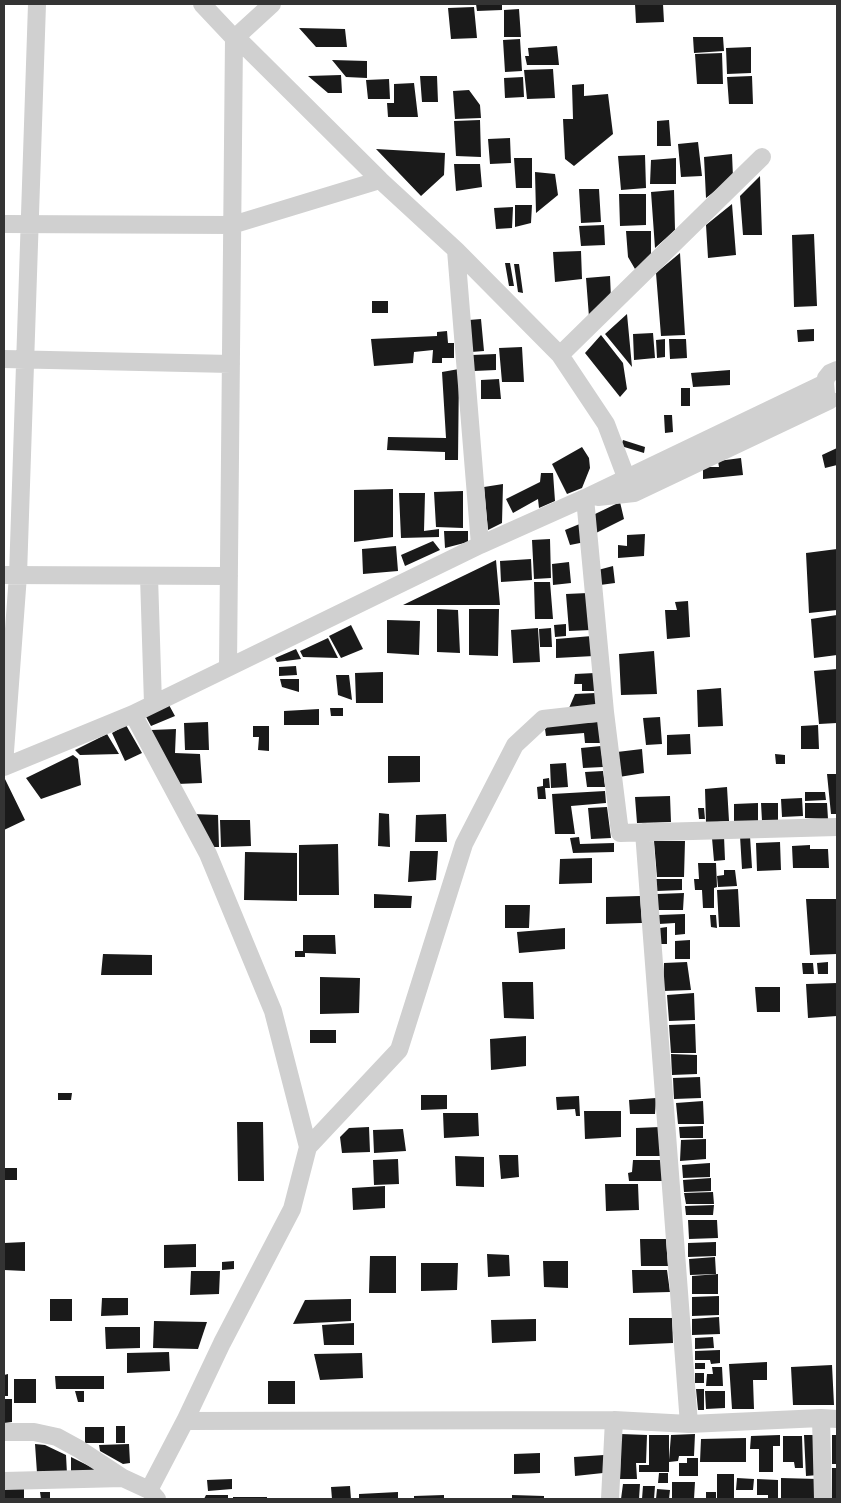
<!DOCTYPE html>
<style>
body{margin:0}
#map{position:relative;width:841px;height:1503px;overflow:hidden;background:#fff;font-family:Montserrat,sans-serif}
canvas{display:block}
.frame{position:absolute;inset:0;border:5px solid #333;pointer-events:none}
</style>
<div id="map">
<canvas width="841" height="1503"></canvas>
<div class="frame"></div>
</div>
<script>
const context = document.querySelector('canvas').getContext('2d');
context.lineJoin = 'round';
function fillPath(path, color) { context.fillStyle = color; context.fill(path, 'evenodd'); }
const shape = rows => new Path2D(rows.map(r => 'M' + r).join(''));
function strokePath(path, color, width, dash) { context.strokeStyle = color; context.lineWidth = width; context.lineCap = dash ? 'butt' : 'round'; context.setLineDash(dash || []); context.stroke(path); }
const building = shape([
 [476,4,502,4,502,10,477,11],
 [635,4,663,4,664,22,636,23],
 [474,7,477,38,451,39,448,8],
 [519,9,521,37,504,37,504,10],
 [299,28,345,29,347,47,316,47],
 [693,37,723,37,724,51,694,53],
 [520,39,522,71,505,72,503,40],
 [557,46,559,65,527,65,525,56,529,56,528,48],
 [751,47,751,73,727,74,726,48],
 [722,53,723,84,697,84,695,54],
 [332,60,367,61,367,78,346,77],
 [553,69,555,98,527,99,524,70],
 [341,75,342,93,328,93,308,76],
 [420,76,437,76,438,102,422,102],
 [752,76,753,104,729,104,727,77],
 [523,77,524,97,505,98,504,78],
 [389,79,390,99,368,99,366,80],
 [414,83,418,117,388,117,387,103,394,103,394,84],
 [584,84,584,96,608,94,613,134,574,166,565,159,563,119,573,119,572,85],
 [469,90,480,105,481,118,455,119,453,91],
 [480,120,481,157,456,156,454,121],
 [669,120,671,146,657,146,657,121],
 [510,138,511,163,490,164,488,139],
 [698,142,702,176,681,177,678,144],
 [376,149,445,153,444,175,421,196],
 [732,154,733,177,706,198,704,157],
 [645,155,646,188,621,190,618,156],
 [514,158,532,158,532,188,516,188],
 [676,158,676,184,650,184,651,160],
 [454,164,480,164,482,187,456,191],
 [535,172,555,174,558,195,536,213],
 [760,176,762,235,743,235,740,196],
 [579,189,599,189,601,222,581,223],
 [674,190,675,230,655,248,651,192],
 [619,194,646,194,646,225,620,226],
 [732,204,736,255,708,258,706,225],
 [515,205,532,205,531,223,515,227],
 [513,207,512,228,496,229,494,208],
 [604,225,605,245,581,246,579,226],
 [626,231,651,231,651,258,635,269,628,257],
 [814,234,817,306,794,307,792,235],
 [581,251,582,279,555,282,553,252],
 [680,253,685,335,661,336,656,273],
 [505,263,510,263,514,286,509,286],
 [514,264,519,264,523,293,518,292],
 [610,276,611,298,589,317,586,278],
 [372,301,388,301,388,313,372,313],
 [627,314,632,367,605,334],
 [481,319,484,351,471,352,469,320],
 [814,329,814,341,798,342,797,330],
 [447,331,448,343,454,343,454,358,442,358,442,363,432,363,433,350,414,352,413,363,374,366,371,339,437,336,437,332],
 [653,333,655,358,634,360,633,334],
 [601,335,623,363,627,389,620,397,585,353],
 [665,339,665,357,657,358,656,340],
 [669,339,686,339,687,358,670,359],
 [522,347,524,382,502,382,499,348],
 [496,354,496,370,474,371,472,355],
 [459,369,458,460,445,460,445,452,387,450,388,437,446,438,442,372],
 [730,370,730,385,693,387,691,373],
 [499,379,501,399,481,399,481,380],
 [681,388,690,388,690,406,681,406],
 [664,415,672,415,673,432,665,433],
 [623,440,645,447,644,453,621,446],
 [582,447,589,458,590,468,582,488,567,494,552,464],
 [837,448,837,465,825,468,822,455],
 [741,458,743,475,703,479,703,467,719,467,718,461],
 [541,473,553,473,555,501,539,508,538,499,513,513,506,499,540,482],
 [503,484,502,523,488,530,484,487],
 [393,489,393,537,354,542,354,490],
 [463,491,463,528,436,527,434,492],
 [399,493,425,493,424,531,439,529,439,537,401,538],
 [620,502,624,519,594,534,593,515],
 [582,523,585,542,570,545,565,530],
 [444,531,468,531,468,542,445,548],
 [645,534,644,556,618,558,618,545,627,546,627,535],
 [550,539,551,578,534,579,532,540],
 [433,541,440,550,405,566,401,555],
 [396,546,398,571,363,574,362,549],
 [837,549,837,610,809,613,806,553],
 [531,559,532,580,501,582,500,561],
 [496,560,500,605,403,605],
 [569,562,571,583,553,585,552,564],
 [613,566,615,583,600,585,598,570],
 [534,582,550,582,553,619,535,619],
 [588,593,591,630,569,631,566,594],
 [688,601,690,637,667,639,665,610,677,610,675,602],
 [437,609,458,610,460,653,437,652],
 [469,609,499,609,498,656,469,655],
 [837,615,837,655,814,658,811,619],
 [387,620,420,621,419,655,387,653],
 [566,624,566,636,555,637,554,625],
 [351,625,363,649,341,658,329,636],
 [538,628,540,662,513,663,511,630],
 [551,628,552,647,540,647,539,629],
 [592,636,594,656,556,658,556,639],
 [328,638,338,658,303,657,300,651],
 [296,649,301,659,277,662,275,658],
 [654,651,657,694,621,695,619,654],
 [296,666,297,675,279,676,279,667],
 [837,669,837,723,819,724,814,671],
 [383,672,383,703,356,703,355,673],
 [595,673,596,691,582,691,582,684,574,684,575,674],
 [336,675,349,675,352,700,338,695],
 [280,679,299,679,299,692,282,687],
 [721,688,723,726,698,727,697,690],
 [596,693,596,707,569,708,575,694],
 [169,705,175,716,151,726,145,715],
 [330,708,343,708,343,716,331,716],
 [319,709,319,725,284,725,284,711],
 [660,717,662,744,646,745,643,718],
 [208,722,209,750,185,750,184,723],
 [599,722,601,743,585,743,584,733,546,736,545,729,549,725],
 [126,725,142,753,125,761,112,733],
 [818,725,819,749,801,749,801,726],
 [253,726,269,726,269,751,258,750,259,737,253,737],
 [176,729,175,753,200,754,202,783,177,784,151,730],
 [107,734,119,754,80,755,75,750],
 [690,734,691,754,667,755,667,735],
 [601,746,603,767,583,768,581,748],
 [642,749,644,773,619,777,617,752],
 [775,754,785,755,785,764,776,764],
 [73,755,78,759,81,785,41,799,26,778],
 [388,756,420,756,420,782,388,783],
 [566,763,568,787,551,788,550,764],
 [603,771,605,787,587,787,585,772],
 [827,774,837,774,837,814,831,814],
 [4,777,25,820,4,830],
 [549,778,550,788,545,788,546,799,538,799,537,787,543,786,543,779],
 [727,787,729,821,706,823,705,789],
 [605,791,606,803,571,806,575,834,555,834,552,794],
 [805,792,825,792,826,800,805,801],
 [670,796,671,822,637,823,635,797],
 [802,798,803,816,782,817,781,799],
 [758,803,758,822,734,823,734,804],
 [761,803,778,803,778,821,762,821],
 [805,803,827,803,828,819,805,818],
 [607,807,611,838,591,839,588,808],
 [698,808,704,808,705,819,699,819],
 [379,813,389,814,390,847,378,846],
 [193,814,218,815,219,847,212,847],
 [446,814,447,842,415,842,416,815],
 [220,820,250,820,251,846,221,847],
 [724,836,725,860,714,861,712,838],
 [740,836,750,836,752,868,742,869],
 [579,837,580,844,614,843,614,852,573,853,570,838],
 [654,841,685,841,684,877,657,877],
 [780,842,781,870,757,871,756,843],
 [338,844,339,895,299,895,299,845],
 [810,845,810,849,828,849,829,868,793,868,792,846],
 [410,851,438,851,436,880,408,882],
 [245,852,297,853,297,901,244,900],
 [592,858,592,883,559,884,560,859],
 [698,863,716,863,717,887,714,888,714,908,703,908,702,890,695,890,694,879,699,879],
 [724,870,735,870,737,886,718,887,717,876,724,875],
 [656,879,682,879,682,890,657,891],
 [738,889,740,927,719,927,717,890],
 [684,893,683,910,657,910,657,894],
 [374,894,412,896,411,908,374,908],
 [640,896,642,923,606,924,606,897],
 [806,899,837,899,837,954,810,955],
 [505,905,530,905,529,928,505,928],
 [685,914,685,934,675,935,675,923,659,924,659,915],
 [710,915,716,915,717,928,711,927],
 [667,927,667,944,660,944,660,928],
 [565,928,565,949,519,953,517,932],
 [303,935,335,935,336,954,305,953,305,957,295,957,295,951,303,951],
 [690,940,690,959,675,959,675,941],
 [103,954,152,955,152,975,101,975],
 [687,962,691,990,663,991,664,963],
 [828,962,828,974,818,974,817,963],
 [802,963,813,963,814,974,803,974],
 [320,977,360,978,359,1013,320,1014],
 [502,982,533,982,534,1019,504,1018],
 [837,983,837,1016,808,1018,806,984],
 [755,987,780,987,780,1012,757,1012],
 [694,993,695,1020,669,1021,667,995],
 [695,1024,696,1053,671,1053,669,1025],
 [310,1030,336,1030,336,1043,310,1043],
 [526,1036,526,1066,491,1070,490,1039],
 [671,1054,697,1055,697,1074,672,1075],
 [700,1077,701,1098,674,1099,673,1078],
 [58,1093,72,1093,71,1100,58,1100],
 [421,1095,447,1095,447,1109,421,1110],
 [579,1096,580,1116,576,1116,575,1109,557,1110,556,1097],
 [656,1098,655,1114,630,1114,629,1100],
 [703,1101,704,1124,678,1124,676,1103],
 [584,1111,621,1111,621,1137,585,1139],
 [443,1113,478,1113,479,1136,444,1138],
 [237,1122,263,1122,264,1181,238,1181],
 [703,1126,703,1138,680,1138,679,1127],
 [369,1127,370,1152,342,1153,340,1137,349,1128],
 [660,1127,662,1156,636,1156,636,1128],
 [403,1129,406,1151,374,1153,373,1130],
 [706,1139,706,1159,680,1161,681,1140],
 [499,1155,518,1155,519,1177,501,1179],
 [455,1156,484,1157,484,1187,456,1186],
 [398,1159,399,1184,374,1185,373,1160],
 [633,1160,662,1160,662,1181,629,1181,628,1173,632,1172],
 [710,1163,710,1177,683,1178,682,1165],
 [4,1168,17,1168,17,1180,4,1180],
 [711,1178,711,1191,684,1192,683,1180],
 [605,1184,638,1184,639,1210,606,1211],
 [385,1186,385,1208,353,1210,352,1188],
 [713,1192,714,1204,686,1204,684,1193],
 [714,1205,713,1215,686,1215,685,1206],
 [688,1220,717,1220,718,1238,689,1239],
 [640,1239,666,1239,668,1266,641,1266],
 [25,1242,25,1271,4,1270,4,1243],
 [716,1242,716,1256,688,1257,688,1243],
 [196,1244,196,1267,164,1268,164,1245],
 [487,1254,509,1255,510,1276,488,1277],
 [370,1256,396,1256,396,1293,369,1293],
 [715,1257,716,1274,690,1275,689,1259],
 [234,1261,234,1269,222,1270,222,1262],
 [543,1261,568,1261,568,1288,544,1287],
 [421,1263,458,1263,457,1290,421,1291],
 [632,1270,667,1270,670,1292,633,1293],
 [191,1271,220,1271,219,1294,190,1295],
 [718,1274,718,1294,692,1294,692,1276],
 [719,1296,719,1315,692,1316,692,1297],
 [102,1298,128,1298,128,1315,101,1316],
 [50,1299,72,1299,72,1321,50,1321],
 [351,1299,351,1321,293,1324,305,1300],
 [719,1317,720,1334,692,1335,692,1319],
 [629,1318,672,1318,673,1343,629,1345],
 [536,1319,536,1341,492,1343,491,1320],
 [154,1321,207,1322,198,1349,153,1348],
 [354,1323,354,1345,324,1345,322,1325],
 [105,1327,140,1327,140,1348,106,1349],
 [713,1337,714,1348,695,1349,695,1338],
 [720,1350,720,1363,711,1364,710,1360,695,1360,695,1351],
 [169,1352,170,1371,127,1373,127,1353],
 [362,1353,363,1378,320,1380,314,1354],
 [767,1362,767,1380,753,1380,754,1409,732,1409,729,1364],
 [695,1363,705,1363,705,1369,695,1369],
 [832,1365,834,1405,793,1405,791,1367],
 [712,1367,722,1367,723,1386,706,1386,707,1374,713,1374],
 [695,1373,704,1373,704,1383,695,1383],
 [8,1374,8,1396,4,1396,4,1375],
 [55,1376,104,1376,104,1389,56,1389],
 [14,1379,36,1379,36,1403,14,1403],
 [268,1381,295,1381,295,1404,268,1404],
 [696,1389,704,1389,704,1410,698,1410],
 [75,1391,84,1391,84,1402,78,1402],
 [705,1391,725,1391,725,1408,706,1409],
 [4,1399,12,1399,12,1422,4,1423],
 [116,1426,125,1426,125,1443,116,1443],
 [85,1427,104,1427,104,1443,85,1443],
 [621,1434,647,1435,646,1463,636,1463,637,1479,620,1479],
 [695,1434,694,1456,679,1456,678,1461,669,1462,669,1472,639,1472,639,1465,649,1465,649,1435,669,1435,669,1460,671,1435],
 [780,1435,780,1446,773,1446,773,1472,759,1472,759,1449,750,1449,751,1436],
 [804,1435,817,1435,818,1475,806,1476],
 [832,1435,837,1435,837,1464,832,1464],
 [783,1436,802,1436,803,1468,795,1468,794,1462,783,1462],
 [746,1438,746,1462,700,1462,701,1439],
 [35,1444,45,1445,66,1455,67,1474,37,1473],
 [129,1444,130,1463,123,1464,100,1451,99,1445],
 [540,1453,540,1473,514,1474,514,1454],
 [604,1455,603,1473,575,1476,574,1457],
 [71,1457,103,1473,71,1475],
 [687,1458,698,1458,698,1476,679,1476,679,1463,687,1463],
 [832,1468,837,1468,837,1499,832,1499],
 [659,1473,668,1473,668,1483,658,1483],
 [717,1474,734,1474,734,1499,717,1499],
 [737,1478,754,1479,753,1490,736,1490],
 [781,1478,817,1479,818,1499,781,1499],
 [232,1479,232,1489,208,1491,207,1480],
 [757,1479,778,1480,778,1499,768,1499,768,1495,757,1495],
 [672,1482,695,1482,694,1499,672,1499],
 [623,1484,640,1484,639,1499,621,1499],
 [350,1486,351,1499,332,1499,331,1487],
 [643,1486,655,1486,654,1499,642,1499],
 [24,1487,24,1499,4,1499,4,1488],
 [657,1489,670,1490,669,1499,656,1499],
 [40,1492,50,1492,50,1499,41,1499],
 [398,1492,398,1499,359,1499,359,1494],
 [706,1492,716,1492,716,1499,706,1499],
 [206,1495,228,1495,228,1499,204,1499],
 [444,1495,444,1499,414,1499,414,1496],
 [512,1495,544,1496,544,1499,512,1499],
 [233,1497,267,1497,267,1499,233,1499]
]);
const minor = shape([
 [202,4,234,38,236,37,380,180,456,250,560,355,606,424,626,477],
 [236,37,272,4],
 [4,224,232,225,380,180],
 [456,250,480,545],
 [560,355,762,157],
 [4,359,231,364],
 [826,394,825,383,826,378,830,373,837,370],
 [598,497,634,493,830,400],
 [585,498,605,712,620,833,837,827],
 [4,575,229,576],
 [149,576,153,704],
 [228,667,234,38],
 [133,714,208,854,273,1011,308,1147,292,1209,222,1343,185,1421,149,1490],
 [4,765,18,575,37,4],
 [4,767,133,714,480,545,585,498,825,383],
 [644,832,689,1424],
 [308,1147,399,1050,464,844,515,745,543,719,605,712],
 [821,1418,823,1499],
 [185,1421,614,1420,689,1424,821,1418,837,1419],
 [4,1432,34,1432,57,1437,79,1449,123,1478,149,1490,157,1499],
 [4,1481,123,1478],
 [610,1499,614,1420]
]);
fillPath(building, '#1a1a1a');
strokePath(minor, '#d0d0d0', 18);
</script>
